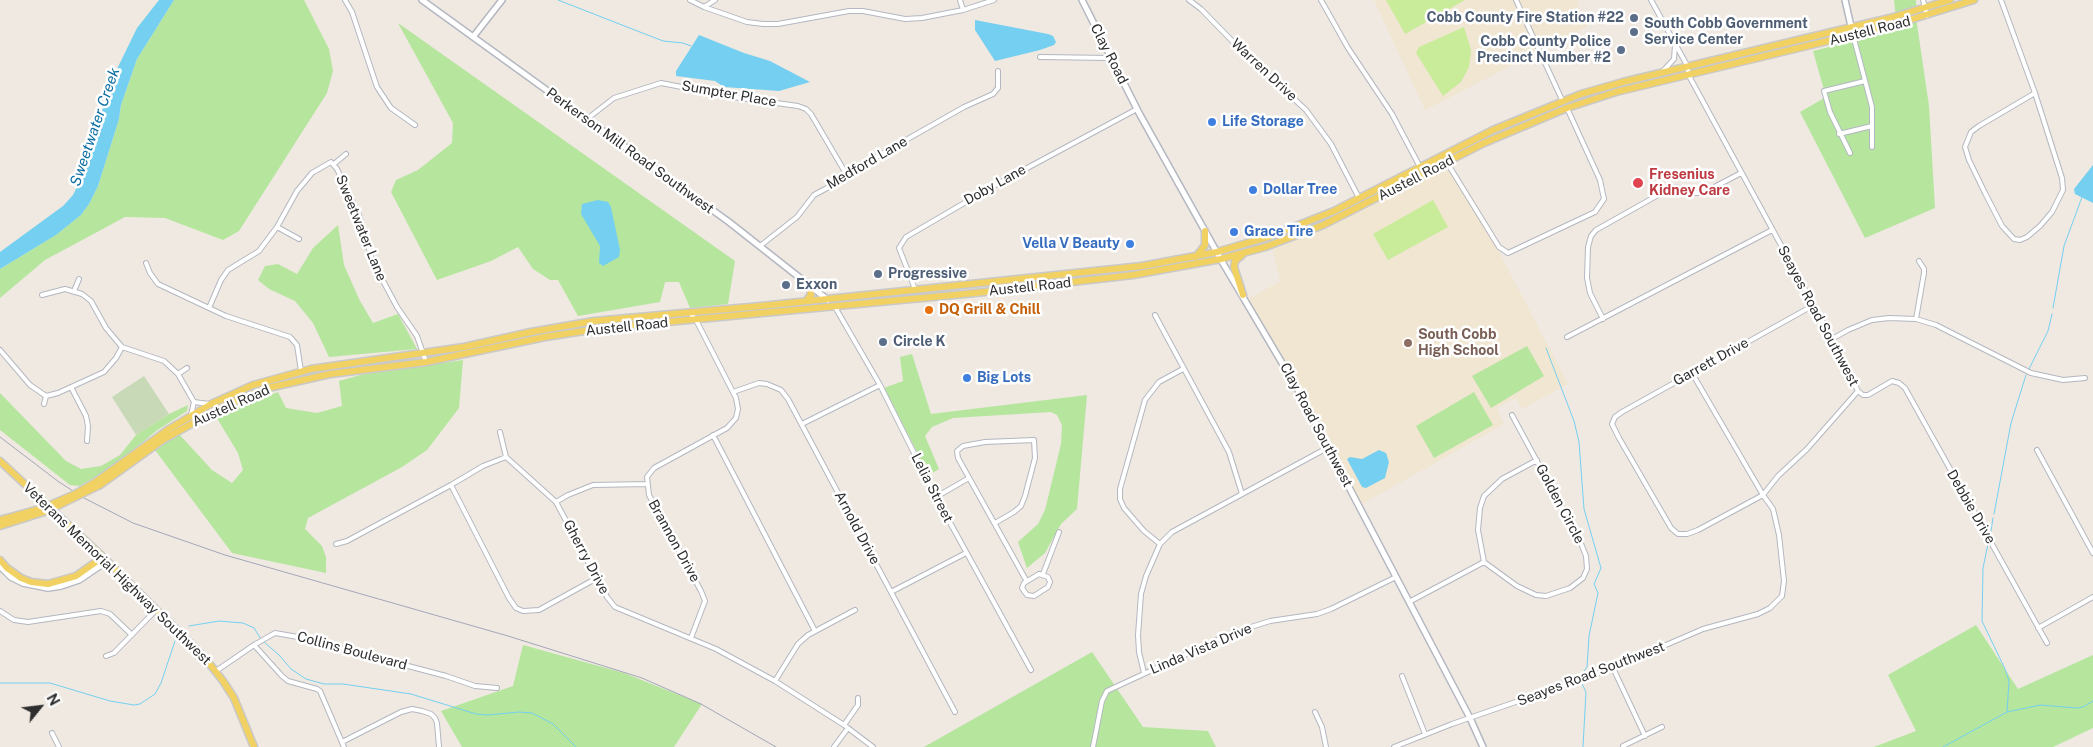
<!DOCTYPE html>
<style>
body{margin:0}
#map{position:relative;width:2093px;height:747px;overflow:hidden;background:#efe9e1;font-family:"Public Sans",sans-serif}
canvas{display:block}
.north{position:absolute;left:15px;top:682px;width:50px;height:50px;-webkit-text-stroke:4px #fff;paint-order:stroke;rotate:61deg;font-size:14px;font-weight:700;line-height:20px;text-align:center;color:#2e2e2e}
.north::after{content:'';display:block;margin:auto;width:18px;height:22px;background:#2e2e2e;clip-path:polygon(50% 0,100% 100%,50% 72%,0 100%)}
</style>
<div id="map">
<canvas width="2093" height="747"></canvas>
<div class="north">N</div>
</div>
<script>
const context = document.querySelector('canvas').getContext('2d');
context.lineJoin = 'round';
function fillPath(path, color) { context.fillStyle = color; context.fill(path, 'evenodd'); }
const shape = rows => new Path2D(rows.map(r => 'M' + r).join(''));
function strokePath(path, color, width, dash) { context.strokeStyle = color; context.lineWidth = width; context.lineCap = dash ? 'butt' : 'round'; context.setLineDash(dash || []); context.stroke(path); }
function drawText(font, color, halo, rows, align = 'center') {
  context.font = font + ' "Public Sans",sans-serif'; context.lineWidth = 5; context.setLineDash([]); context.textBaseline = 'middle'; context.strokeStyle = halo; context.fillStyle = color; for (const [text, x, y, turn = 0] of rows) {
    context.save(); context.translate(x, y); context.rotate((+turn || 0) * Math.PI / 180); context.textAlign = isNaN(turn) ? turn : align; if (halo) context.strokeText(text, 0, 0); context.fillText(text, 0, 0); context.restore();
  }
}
const education = shape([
 [1374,0,1580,0,1576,2,1589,26,1425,110],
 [1450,165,1474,204,1568,384,1522,409,1516,398,1497,408,1504,424,1357,507,1329,451,1245,301,1280,281,1272,248,1283,236,1317,223,1386,191]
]);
const green = shape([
 [174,0,304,0,329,49,333,71,327,93,239,231,223,240,165,218,125,217,45,260,0,298,0,269,56,235,81,215,89,204,98,186,119,119,121,105,137,59],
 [1894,0,1916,0,1917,24,1929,106,1935,208,1865,238,1800,112,1826,97,1813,51,1897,30],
 [398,23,735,261,728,304,690,308,679,282,665,282,660,302,578,316,558,280,550,280,533,269,518,247,491,261,437,280,391,192,396,180,418,170,452,143,453,123],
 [338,225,344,265,359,299,373,323,398,314,417,349,329,357,313,323,295,301,269,289,258,280,265,266,278,264,297,274,313,248],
 [1527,346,1544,376,1491,408,1472,376],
 [912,354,931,414,1087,395,1077,509,1061,524,1045,553,1027,568,1018,542,1038,524,1045,510,1061,444,1062,425,1057,415,1051,412,953,418,932,427,925,436,939,469,929,475,884,388,903,381,900,357],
 [463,360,459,408,427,450,402,467,308,518,305,529,322,546,326,557,326,573,232,553,155,450,179,434,212,470,232,483,243,470,238,453,215,415,278,392,286,408,317,413,342,406,339,381,364,374],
 [1474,392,1493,425,1434,458,1416,426],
 [0,393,66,461,81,469,101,466,120,455,136,435,169,414,188,405,187,411,156,431,117,464,80,486,70,485,0,430],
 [1976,625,2018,689,2093,655,2093,728,2053,747,1874,747,1916,731,1888,675],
 [523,645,624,673,702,704,674,747,462,747,441,711,513,686],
 [1092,652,1143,727,1208,731,1216,747,924,747]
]);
const cemetery = shape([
 [144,376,169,414,136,435,112,397]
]);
const pitch = shape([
 [1386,0,1465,0,1405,34],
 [1464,27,1471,50,1469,67,1461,82,1443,96,1416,53,1419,47],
 [1433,200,1448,227,1388,260,1373,234]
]);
const water = shape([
 [159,0,174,0,137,59,121,105,119,119,98,186,89,204,81,215,56,235,0,269,0,252,63,206,73,195,84,173,106,97,116,71,137,28],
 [975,20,1048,34,1053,36,1056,42,1054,45,1040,50,995,61,975,30],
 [699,35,744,53,770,61,810,82,779,91,724,87,715,81,676,76,676,71],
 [2093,165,2093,203,2075,194,2074,189],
 [598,200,608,202,611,207,620,250,619,257,603,266,599,263,600,246,581,214,582,204],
 [1379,450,1386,453,1389,462,1385,478,1366,488,1362,487,1347,459,1350,457,1362,459]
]);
const stream = shape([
 [558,0,663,41,683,43,691,46],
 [2053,308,2064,246,2082,197],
 [1546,348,1574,421,1579,442,1584,509,1601,568,1594,584,1598,593,1589,636,1587,667,1580,676],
 [2029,369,2048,331,2052,314],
 [1994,514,2011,423,2026,375],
 [1991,531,1993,518],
 [1988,544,1983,568,1982,621,2005,669,2009,681,2007,712],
 [189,626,219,621,243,623,254,628,261,639],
 [264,642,279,655,291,669,306,679,324,684,343,684,411,694,476,714,488,715,519,712,532,713,553,724,576,747],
 [0,683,50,683,110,701,134,705,140,704,155,694,161,683,175,641],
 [1582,684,1586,692,1583,747],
 [1943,747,2007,712,2040,705,2077,708,2083,707,2093,701]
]);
const minor = shape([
 [345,0,352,12,377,87,391,108,415,125],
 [690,0,704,7,747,22,763,24,778,24,849,11,863,11,905,19,922,18,963,10,994,0],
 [960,0,963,10],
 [1189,0,1201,9,1240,49,1306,110,1331,144,1359,198],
 [1321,0,1348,48,1392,114,1420,167],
 [1516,0,1563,102],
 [1651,0,1688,67,1688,74,1820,317,1858,391],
 [1923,0,1927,16],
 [2001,0,2035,93,2062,178,2063,190,2052,212,2040,226,2027,237,2020,240,2014,239,2002,226,1985,193,1969,160,1965,147,1971,132,1979,126,2035,93],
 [704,7,715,0],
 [1853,35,1872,107,1872,147],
 [1040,57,1111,58],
 [1663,71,1674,59,1675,45],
 [587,119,614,98,661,83,733,97,798,106,806,109,811,114,845,172],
 [1839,134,1872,126],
 [1850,153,1830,112,1824,91,1865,81],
 [1446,161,1499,247,1508,253,1595,212,1604,199,1600,180,1567,108],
 [334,164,346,154],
 [277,227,299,239],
 [760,246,797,217,814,195,842,180,845,172,876,157,964,107,993,94,998,88,998,71],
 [146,263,150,273,158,284,226,316,290,337,297,345,301,371],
 [915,289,899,248,906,237,990,188,1137,109],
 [74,291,79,279],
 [42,295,65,289,82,294,91,301,106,328,122,347,164,361,178,374,194,402,191,415],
 [1814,305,1622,412,1615,417,1612,424,1619,438,1671,528,1678,534,1687,534,1698,530,1763,495,1778,476,1807,449,1858,391],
 [835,307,880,385,936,497,1031,670],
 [209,308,221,280,228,270,259,251,277,227,297,191,312,173,331,162,337,169,359,215,372,260,397,307,417,336,426,362],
 [689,312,696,320,736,398,738,409,736,418,727,428,654,468,647,477,649,495,701,591,705,601,691,638],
 [1155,315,1229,452,1242,494],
 [1603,319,1590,293,1587,278,1588,247,1591,236,1596,230,1667,190,1676,187,1694,193,1703,193,1741,173],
 [1916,319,1924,273,1924,269,1919,261],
 [1567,337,1772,230],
 [1832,339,1848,330,1872,320,1889,318,1916,319,1936,325,2031,373,2063,380,2085,378],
 [0,350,30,385,46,396,58,393,104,372,116,358,122,347],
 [178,374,187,368],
 [71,387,86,416,88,426,87,441],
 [1858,391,1863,395,1868,395,1892,381,1899,383,1905,388,2047,643],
 [733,392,759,383,767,384,781,390,788,399,955,712],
 [194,402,209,404],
 [44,404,46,396],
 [802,424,880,385],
 [500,432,506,457],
 [713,435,815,631],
 [2037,450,2093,553],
 [451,485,509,598,516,608,523,611,539,610,597,578],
 [936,497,969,478],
 [556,502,568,495,593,485,647,484],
 [995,523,1014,512,1021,506,1025,496,1035,458,1034,440,985,442,963,446,957,451,958,458,1026,580],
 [336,544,347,541,451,485,483,466,506,457,556,502,607,597,615,607,716,649,775,681,844,725,873,747],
 [1160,544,1144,531,1124,508,1120,499,1120,489,1145,400,1159,382,1183,369],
 [1484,562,1517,586,1536,595,1546,596,1570,588,1583,578,1587,569,1586,556,1580,541,1512,415],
 [1484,562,1478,530,1480,508,1484,496,1502,479,1537,460],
 [1039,574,1048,577,1050,582,1048,587,1034,596,1027,595,1022,588,1024,583,1039,574],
 [1043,574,1059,532],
 [891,592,966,553],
 [1409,602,1484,562],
 [0,611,14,620,28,622,101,611,110,614,132,635],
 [2038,628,2093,597],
 [254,645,282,676,288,681,317,689,320,691,344,747],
 [106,656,114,653,157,609],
 [1613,668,1645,736],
 [216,671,254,645,275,633,298,637,446,676,475,686,497,688],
 [1144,673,1139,652,1138,635,1141,594,1146,576,1160,544,1172,532,1329,447],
 [1402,676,1425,734],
 [775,681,798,644,808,635,855,610],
 [1315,712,1322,727,1326,747],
 [844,725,858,705,858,698],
 [52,733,59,747],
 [342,742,401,712,412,709,422,711,431,714,435,718,437,723,439,747],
 [1623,746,1662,727],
 [834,747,848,728],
 [1093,747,1102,701,1107,691,1232,633,1270,621,1317,614,1331,609,1396,577],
 [1394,747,1452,724,1608,670,1703,629,1758,614,1770,608,1782,596,1784,581,1779,535,1773,509,1763,495,1692,373]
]);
const tertiary = shape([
 [422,0,729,222,828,300],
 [1082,0,1139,113,1224,265,1298,390,1470,718,1483,747],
 [1845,0,1853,35],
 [473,37,502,0]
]);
const secondary = shape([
 [0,566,11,577,23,583,48,588,61,586,79,580,107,561]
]);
const primary = shape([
 [1242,255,1235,261,1234,267,1243,295],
 [1196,257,1205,245,1205,231],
 [806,301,811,295,809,283],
 [0,461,103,557,205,658,223,681,234,698,254,747],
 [97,481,169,429,211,404,253,385,311,369,464,347,531,332,594,321,761,306,1142,266,1217,252,1271,236,1334,211,1493,130,1581,94,1623,82,1890,18,1950,0],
 [100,485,164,439,226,405,268,388,330,374,426,362,545,337,603,328,975,293,1133,275,1221,259,1265,247,1323,225,1484,143,1567,108,1616,92,1890,26,1974,0],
 [0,520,43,508],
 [0,526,47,511],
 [0,560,7,568,21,578,31,582,48,584,76,576,103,557]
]);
const rail = shape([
 [0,437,59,482,84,498,133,523,225,555,508,636,642,678,701,704,776,747]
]);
const primaryBridge = shape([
 [43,508,75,494,97,481],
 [47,511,100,485]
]);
const markers = [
 [1634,18,5,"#5c6f8a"],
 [1634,32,5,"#5c6f8a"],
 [1621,50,5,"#5c6f8a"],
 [1212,122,5,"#3f7fe0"],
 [1638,183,6,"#e0444e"],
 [1253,190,5,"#3f7fe0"],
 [1234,232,5,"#3f7fe0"],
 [1130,244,5,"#3f7fe0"],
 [878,274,5,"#5c6f8a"],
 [786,285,5,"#5c6f8a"],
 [929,310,5,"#e8710a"],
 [883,342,5,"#5c6f8a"],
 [1408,343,5,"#8d6e63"],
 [967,378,5,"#3f7fe0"]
];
const serviceNames = [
 ["Cobb County Fire Station #22",1624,18,"right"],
 ["South Cobb Government",1644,24],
 ["Service Center",1644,40],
 ["Cobb County Police",1611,42,"right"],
 ["Precinct Number #2",1611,58,"right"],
 ["Progressive",888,274],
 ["Exxon",796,285],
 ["Circle K",893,342]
];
const streetNames = [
 ["Austell Road",1870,31,-14],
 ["Clay Road",1109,54,63],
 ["Warren Drive",1264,70,43],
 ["Sumpter Place",729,94,10],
 ["Perkerson Mill Road Southwest",630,151,36],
 ["Medford Lane",867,163,-30],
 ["Austell Road",1416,178,-27],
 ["Doby Lane",995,185,-29],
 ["Sweetwater Lane",361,228,68],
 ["Austell Road",1030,287,-6],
 ["Seayes Road Southwest",1818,316,62],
 ["Austell Road",627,327,-6],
 ["Garrett Drive",1711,362,-29],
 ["Austell Road",231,406,-24],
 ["Clay Road Southwest",1316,425,62],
 ["Lelia Street",932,488,63],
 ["Golden Circle",1560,504,62],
 ["Debbie Drive",1971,507,60],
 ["Arnold Drive",857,528,62],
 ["Brannon Drive",674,541,61],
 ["Gherry Drive",586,557,62],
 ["Veterans Memorial Highway Southwest",117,574,44],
 ["Linda Vista Drive",1201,649,-23],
 ["Collins Boulevard",352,651,15],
 ["Seayes Road Southwest",1591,674,-21]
];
const shopNames = [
 ["Life Storage",1222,122],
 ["Dollar Tree",1263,190],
 ["Grace Tire",1244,232],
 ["Vella V Beauty",1120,244,"right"],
 ["Big Lots",977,378]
];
const healthNames = [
 ["Fresenius",1649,175],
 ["Kidney Care",1649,191]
];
const foodNames = [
 ["DQ Grill & Chill",939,310]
];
const educationNames = [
 ["South Cobb",1418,335],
 ["High School",1418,351]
];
const waterNames = [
 ["Sweetwater Creek",95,127,-71]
];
fillPath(education, '#f0e6d1');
fillPath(green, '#b6e59e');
fillPath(cemetery, '#c8d9b8');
fillPath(pitch, '#c9ec9a');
fillPath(water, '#75cff0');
strokePath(stream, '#75cff0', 1);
strokePath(minor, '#b4b7c1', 6);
strokePath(tertiary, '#b4b7c1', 8);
strokePath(secondary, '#b4b7c1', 8);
strokePath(primary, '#c9c9c9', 9);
strokePath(minor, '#fff', 4);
strokePath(tertiary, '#fff', 5);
strokePath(secondary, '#fff', 5.5);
strokePath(primary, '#f2d163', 6);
strokePath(rail, '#a3a6b8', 1);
strokePath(primaryBridge, '#c9c9c9', 9, []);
strokePath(primaryBridge, '#f2d163', 6);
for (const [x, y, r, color] of markers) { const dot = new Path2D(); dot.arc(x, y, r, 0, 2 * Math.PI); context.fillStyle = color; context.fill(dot); strokePath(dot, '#fff', 2); }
drawText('bold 14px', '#4e5e75', '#fff', serviceNames, 'left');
drawText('14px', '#2e2e2e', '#fff', streetNames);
drawText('bold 14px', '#366cbe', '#fff', shopNames, 'left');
drawText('bold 14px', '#be3a42', '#fff', healthNames, 'left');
drawText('bold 14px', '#c56008', '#fff', foodNames, 'left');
drawText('bold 14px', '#785e54', '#fff', educationNames, 'left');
drawText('italic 15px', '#0d6fa3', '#fff', waterNames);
</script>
